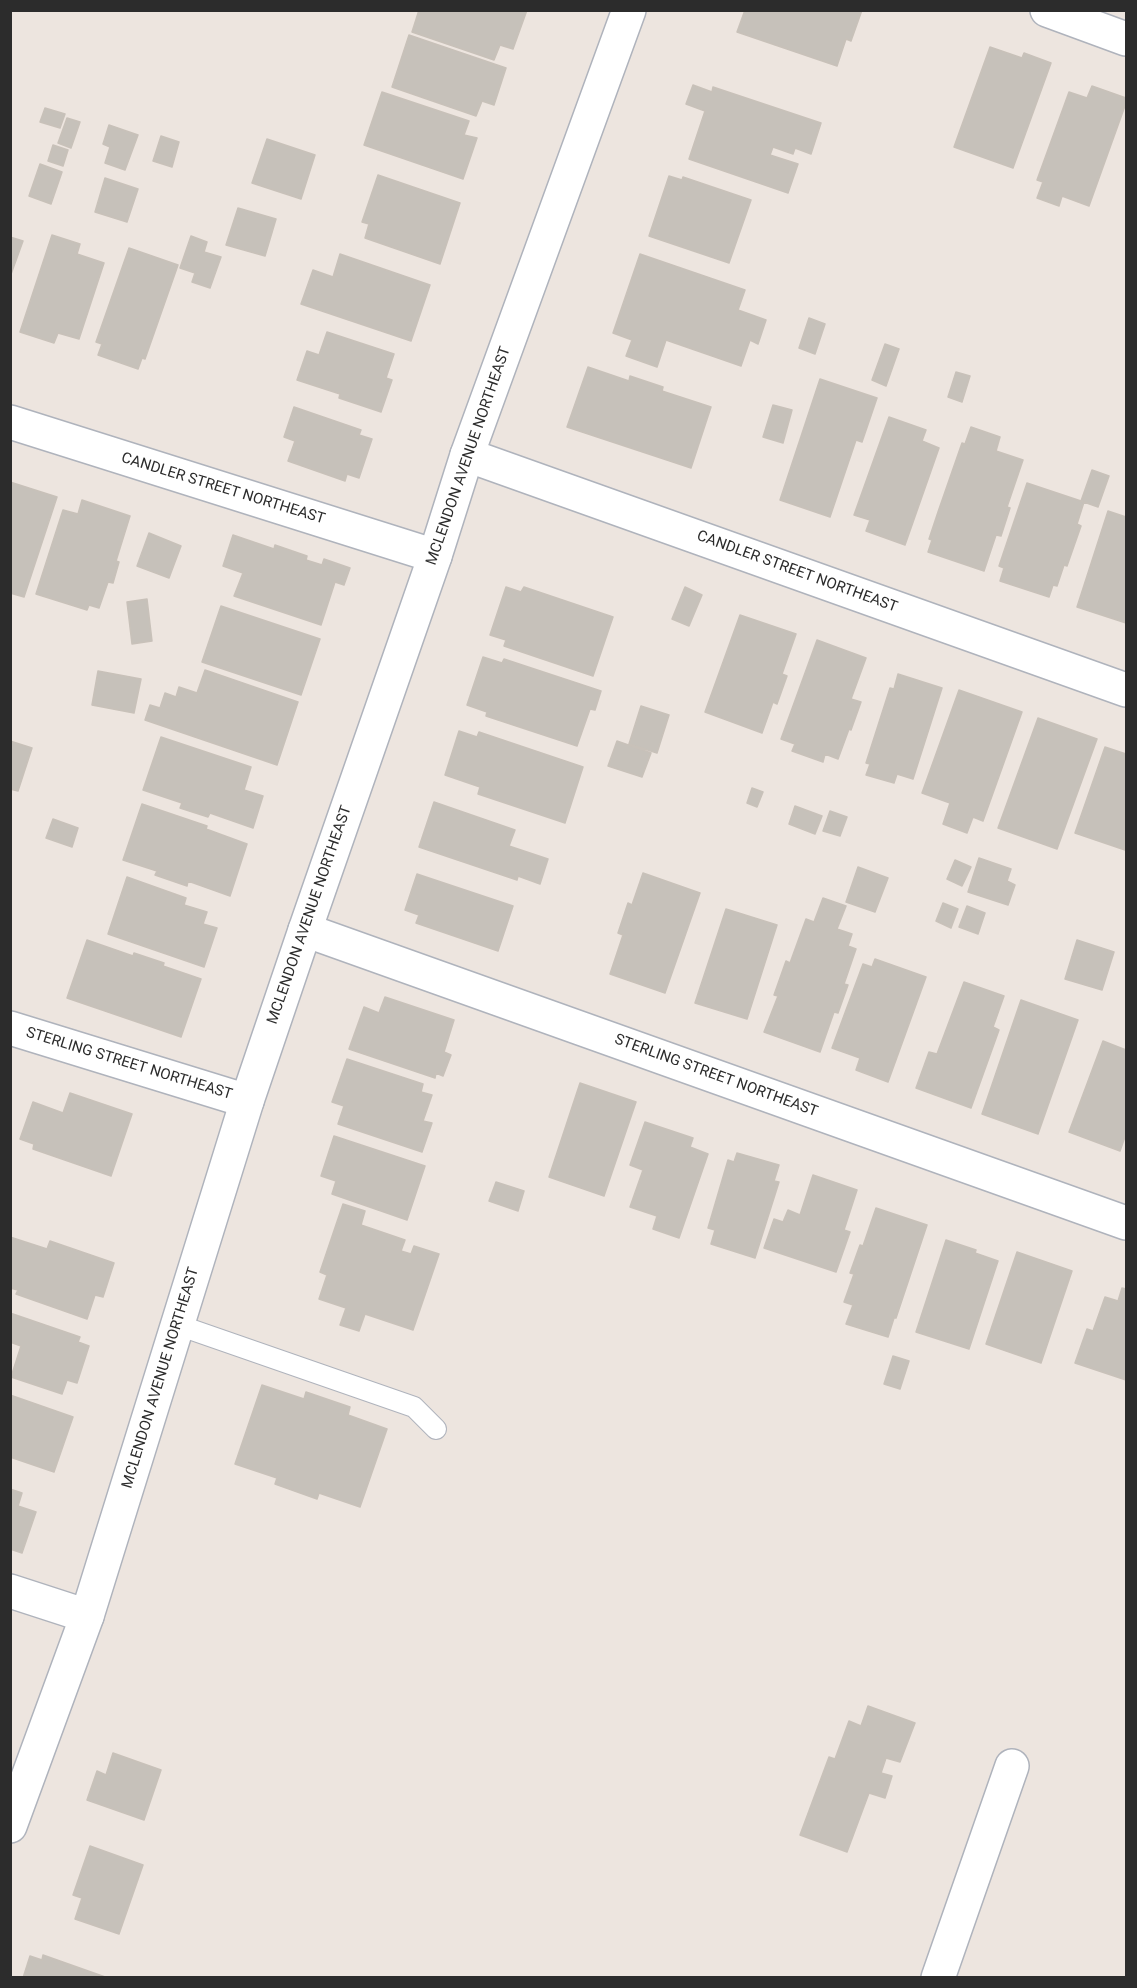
<!DOCTYPE html>
<style>
body{margin:0}
#map{position:relative;width:1137px;height:1988px;overflow:hidden;background:#ede5df;font-family:Roboto,sans-serif}
canvas{display:block}
.frame{position:absolute;inset:0;border:12px solid #2c2c2c;pointer-events:none}
</style>
<div id="map">
<canvas width="1137" height="1988"></canvas>
<div class="frame"></div>
</div>
<script>
const context = document.querySelector('canvas').getContext('2d');
context.lineJoin = 'round';
function fillPath(path, color) { context.fillStyle = color; context.fill(path, 'evenodd'); }
const shape = rows => new Path2D(rows.map(r => 'M' + r).join(''));
function strokePath(path, color, width, dash) { context.strokeStyle = color; context.lineWidth = width; context.lineCap = dash ? 'butt' : 'round'; context.setLineDash(dash || []); context.stroke(path); }
function drawText(font, color, halo, rows, align = 'center') {
  context.font = font + ' Roboto,sans-serif'; context.lineWidth = 4.5; context.setLineDash([]); context.textBaseline = 'middle'; context.strokeStyle = halo; context.fillStyle = color; for (const [text, x, y, turn = 0] of rows) {
    context.save(); context.translate(x, y); context.rotate((+turn || 0) * Math.PI / 180); context.textAlign = isNaN(turn) ? turn : align; if (halo) context.strokeText(text, 0, 0); context.fillText(text, 0, 0); context.restore();
  }
}
const building = shape([
 [419,10,527,10,513,49,500,45,494,60,412,32,419,10],
 [745,10,862,10,851,41,846,39,837,66,737,32,745,10],
 [409,35,506,68,494,105,482,101,476,116,392,87,409,35],
 [990,47,1022,58,1024,53,1051,63,1013,168,954,147,990,47],
 [693,85,712,92,713,87,821,123,811,154,795,148,793,154,773,147,770,155,798,164,788,193,689,159,705,111,686,104,693,85],
 [1092,86,1126,98,1126,103,1089,206,1062,196,1059,206,1037,198,1043,182,1037,180,1069,92,1087,98,1092,86],
 [382,92,469,121,464,135,477,138,463,179,364,145,382,92],
 [45,108,65,114,60,128,40,122,45,108],
 [67,118,80,122,71,148,58,143,67,118],
 [109,125,138,135,125,170,105,163,110,147,103,144,109,125],
 [161,136,179,142,172,167,153,161,161,136],
 [267,139,315,155,301,199,252,183,267,139],
 [53,145,68,150,63,166,48,161,53,145],
 [40,164,62,172,51,204,29,196,40,164],
 [378,175,460,203,440,264,365,238,369,224,362,222,378,175],
 [669,176,682,180,683,177,751,200,729,263,649,236,669,176],
 [105,178,138,189,127,222,95,212,105,178],
 [238,208,276,219,265,256,226,245,238,208],
 [52,235,80,244,77,254,104,263,79,339,58,333,54,343,20,332,52,235],
 [191,236,207,242,204,252,221,257,210,288,192,282,195,273,180,268,191,236],
 [10,237,23,241,10,277,10,237],
 [129,248,178,265,145,359,142,358,138,369,98,355,102,344,96,342,129,248],
 [340,254,430,285,411,341,301,304,313,270,333,277,340,254],
 [640,254,745,290,738,310,766,320,758,344,750,340,741,366,666,340,657,367,626,356,632,340,613,333,640,254],
 [809,318,825,324,815,354,799,348,809,318],
 [327,332,394,354,386,378,392,380,381,412,339,398,340,394,297,380,307,351,319,355,327,332],
 [885,344,899,349,886,386,872,380,885,344],
 [588,367,629,381,630,376,663,387,662,391,711,407,691,468,567,427,588,367],
 [956,372,970,376,962,402,948,397,956,372],
 [820,379,877,398,862,442,856,440,830,517,780,500,820,379],
 [773,405,792,410,783,443,763,437,773,405],
 [294,407,361,430,359,435,372,439,359,478,347,474,345,481,288,461,295,441,284,437,294,407],
 [889,417,926,430,922,441,939,448,905,545,866,531,870,520,854,515,889,417],
 [971,427,1000,437,996,451,1023,460,1007,507,1010,508,1001,536,996,535,984,571,928,552,932,540,929,539,938,512,962,443,965,444,971,427],
 [1092,470,1109,476,1098,507,1081,501,1092,470],
 [10,482,57,497,24,597,10,593,10,482],
 [1027,483,1084,502,1077,524,1081,526,1067,566,1064,565,1057,586,1053,585,1049,597,1000,581,1004,568,999,566,1027,483],
 [82,500,130,516,116,561,119,562,113,583,108,582,99,608,89,605,87,610,36,594,63,510,78,514,82,500],
 [1108,511,1126,517,1126,623,1077,607,1108,511],
 [149,533,181,546,169,578,137,566,149,533],
 [233,535,274,549,275,545,307,556,306,560,322,565,324,559,350,568,344,585,335,582,321,625,234,596,243,573,223,566,233,535],
 [506,587,521,592,524,587,613,617,593,676,504,646,506,640,490,635,506,587],
 [685,587,702,595,689,626,672,619,685,587],
 [147,599,152,641,132,644,127,602,147,599],
 [221,606,320,639,301,695,202,662,221,606],
 [740,615,796,634,782,674,787,676,777,704,773,702,762,733,705,712,740,615],
 [817,640,866,658,851,699,861,702,851,730,849,729,838,759,825,754,823,762,792,751,795,744,781,739,817,640],
 [483,657,502,663,504,659,601,691,595,710,590,709,577,746,486,716,487,712,467,705,483,657],
 [205,670,298,702,277,765,145,720,150,705,160,708,165,693,176,697,179,687,197,693,205,670],
 [98,671,141,679,134,713,92,705,98,671],
 [898,674,942,688,913,779,897,774,894,783,866,775,870,764,866,763,890,688,894,689,898,674],
 [959,690,1022,712,983,821,973,817,967,833,943,824,950,803,922,793,959,690],
 [641,706,669,715,657,753,629,744,641,706],
 [1038,718,1097,739,1057,849,998,828,1038,718],
 [459,731,477,737,479,732,583,767,565,823,478,794,480,787,445,775,459,731],
 [161,737,251,767,244,790,263,796,253,828,210,813,208,817,180,808,182,803,143,790,161,737],
 [10,741,32,748,18,791,10,789,10,741],
 [617,741,651,753,642,777,608,766,617,741],
 [1105,747,1126,754,1125,850,1075,833,1105,747],
 [752,788,763,792,757,807,747,803,752,788],
 [434,802,515,830,509,846,548,859,540,884,518,876,517,880,419,847,434,802],
 [142,804,207,826,206,829,247,844,230,896,188,881,187,886,155,875,157,871,123,860,142,804],
 [795,806,822,816,815,834,789,824,795,806],
 [830,811,847,817,840,836,823,831,830,811],
 [53,819,78,828,72,847,46,838,53,819],
 [979,858,1011,869,1007,881,1015,885,1008,905,968,892,979,858],
 [955,860,971,867,962,886,947,879,955,860],
 [858,867,888,878,875,912,846,902,858,867],
 [643,873,700,893,665,993,610,974,623,935,618,933,628,903,632,905,643,873],
 [417,874,513,906,498,951,416,923,419,915,405,910,417,874],
 [127,877,186,898,184,905,207,912,203,924,217,928,204,967,108,934,127,877],
 [823,898,846,906,837,929,852,934,848,946,856,949,844,984,848,985,838,1013,834,1012,820,1052,764,1032,778,996,774,995,786,961,790,963,806,919,814,922,823,898],
 [943,903,958,909,951,928,936,921,943,903],
 [967,906,985,913,978,934,959,927,967,906],
 [726,909,777,925,747,1019,695,1003,726,909],
 [87,940,133,956,134,953,164,963,163,966,201,979,181,1037,67,998,87,940],
 [1077,940,1114,952,1102,990,1065,979,1077,940],
 [875,959,926,977,888,1082,856,1070,860,1058,832,1048,863,964,872,967,875,959],
 [964,982,1004,996,993,1027,999,1030,971,1108,916,1088,929,1052,937,1054,964,982],
 [385,997,454,1020,444,1052,451,1055,443,1076,436,1073,435,1078,349,1049,364,1007,379,1013,385,997],
 [1021,1000,1078,1020,1038,1134,982,1114,1021,1000],
 [1103,1041,1126,1050,1126,1134,1120,1151,1069,1132,1103,1041],
 [347,1059,423,1084,421,1092,432,1095,423,1121,432,1123,422,1152,338,1124,344,1106,332,1102,347,1059],
 [580,1083,636,1102,604,1196,549,1177,580,1083],
 [70,1093,132,1114,111,1176,33,1149,34,1144,20,1139,33,1102,63,1113,70,1093],
 [645,1122,693,1138,690,1147,708,1154,679,1238,653,1229,657,1216,630,1207,643,1170,630,1165,645,1122],
 [334,1136,425,1166,407,1220,332,1194,336,1181,321,1176,334,1136],
 [737,1153,779,1165,774,1181,779,1182,755,1258,711,1244,715,1230,708,1228,728,1160,734,1162,737,1153],
 [813,1175,857,1190,844,1230,850,1232,836,1272,764,1248,774,1219,783,1222,788,1210,800,1215,813,1175],
 [496,1182,524,1191,518,1211,489,1201,496,1182],
 [343,1204,365,1211,361,1225,405,1240,401,1251,411,1254,414,1246,439,1254,413,1330,365,1314,359,1331,340,1325,346,1308,319,1299,327,1275,320,1272,343,1204],
 [876,1208,927,1225,896,1318,894,1318,888,1337,846,1324,853,1305,844,1302,854,1274,850,1273,860,1245,863,1246,876,1208],
 [10,1237,47,1249,50,1241,114,1263,103,1297,95,1295,87,1319,16,1294,18,1290,10,1288,10,1237],
 [946,1240,976,1250,975,1253,998,1261,969,1349,916,1332,946,1240],
 [1017,1252,1072,1271,1041,1363,986,1344,1017,1252],
 [1122,1288,1126,1289,1126,1380,1075,1363,1087,1329,1093,1331,1105,1297,1118,1301,1122,1288],
 [10,1313,80,1337,78,1342,89,1346,77,1383,67,1380,62,1394,11,1377,21,1346,10,1342,10,1313],
 [893,1356,909,1361,900,1389,884,1384,893,1356],
 [262,1385,304,1399,306,1392,350,1407,348,1415,387,1429,360,1507,319,1493,317,1499,275,1484,277,1478,235,1464,262,1385],
 [10,1395,73,1417,54,1472,10,1457,10,1395],
 [10,1489,22,1493,18,1506,36,1512,22,1553,10,1549,10,1489],
 [868,1706,915,1723,900,1762,886,1758,881,1773,892,1776,885,1798,869,1793,847,1852,800,1835,829,1757,835,1759,849,1721,861,1726,868,1706],
 [113,1753,161,1770,144,1820,87,1800,97,1771,106,1775,113,1753],
 [90,1846,143,1865,119,1934,75,1919,82,1898,73,1895,90,1846],
 [43,1955,108,1978,23,1978,30,1956,42,1960,43,1955]
]);
const service = shape([
 [178,1325,414,1407,436,1429]
]);
const minor = shape([
 [1047,10,1126,39],
 [10,422,435,556],
 [467,455,1126,690],
 [305,930,1126,1223],
 [10,1028,247,1101],
 [10,1591,87,1616],
 [938,1978,1012,1766]
]);
const tertiary = shape([
 [10,1826,87,1616,247,1101,305,930,435,556,467,455,629,10]
]);
const streetNames = [
 ["MCLENDON AVENUE NORTHEAST",469,456,-71],
 ["CANDLER STREET NORTHEAST",223,489,17],
 ["CANDLER STREET NORTHEAST",797,572,20],
 ["MCLENDON AVENUE NORTHEAST",310,915,-71],
 ["STERLING STREET NORTHEAST",129,1064,17],
 ["STERLING STREET NORTHEAST",716,1076,20],
 ["MCLENDON AVENUE NORTHEAST",161,1378,-73]
];
fillPath(building, '#c6c1ba');
strokePath(building, '#c8c1b9', 1.5);
strokePath(service, '#afb3bc', 22);
strokePath(minor, '#afb3bc', 36);
strokePath(tertiary, '#afb3bc', 36);
strokePath(service, '#fff', 20);
strokePath(minor, '#fff', 33);
strokePath(tertiary, '#fff', 33);
drawText('15px', '#2c2c2c', '#fff', streetNames);
</script>
